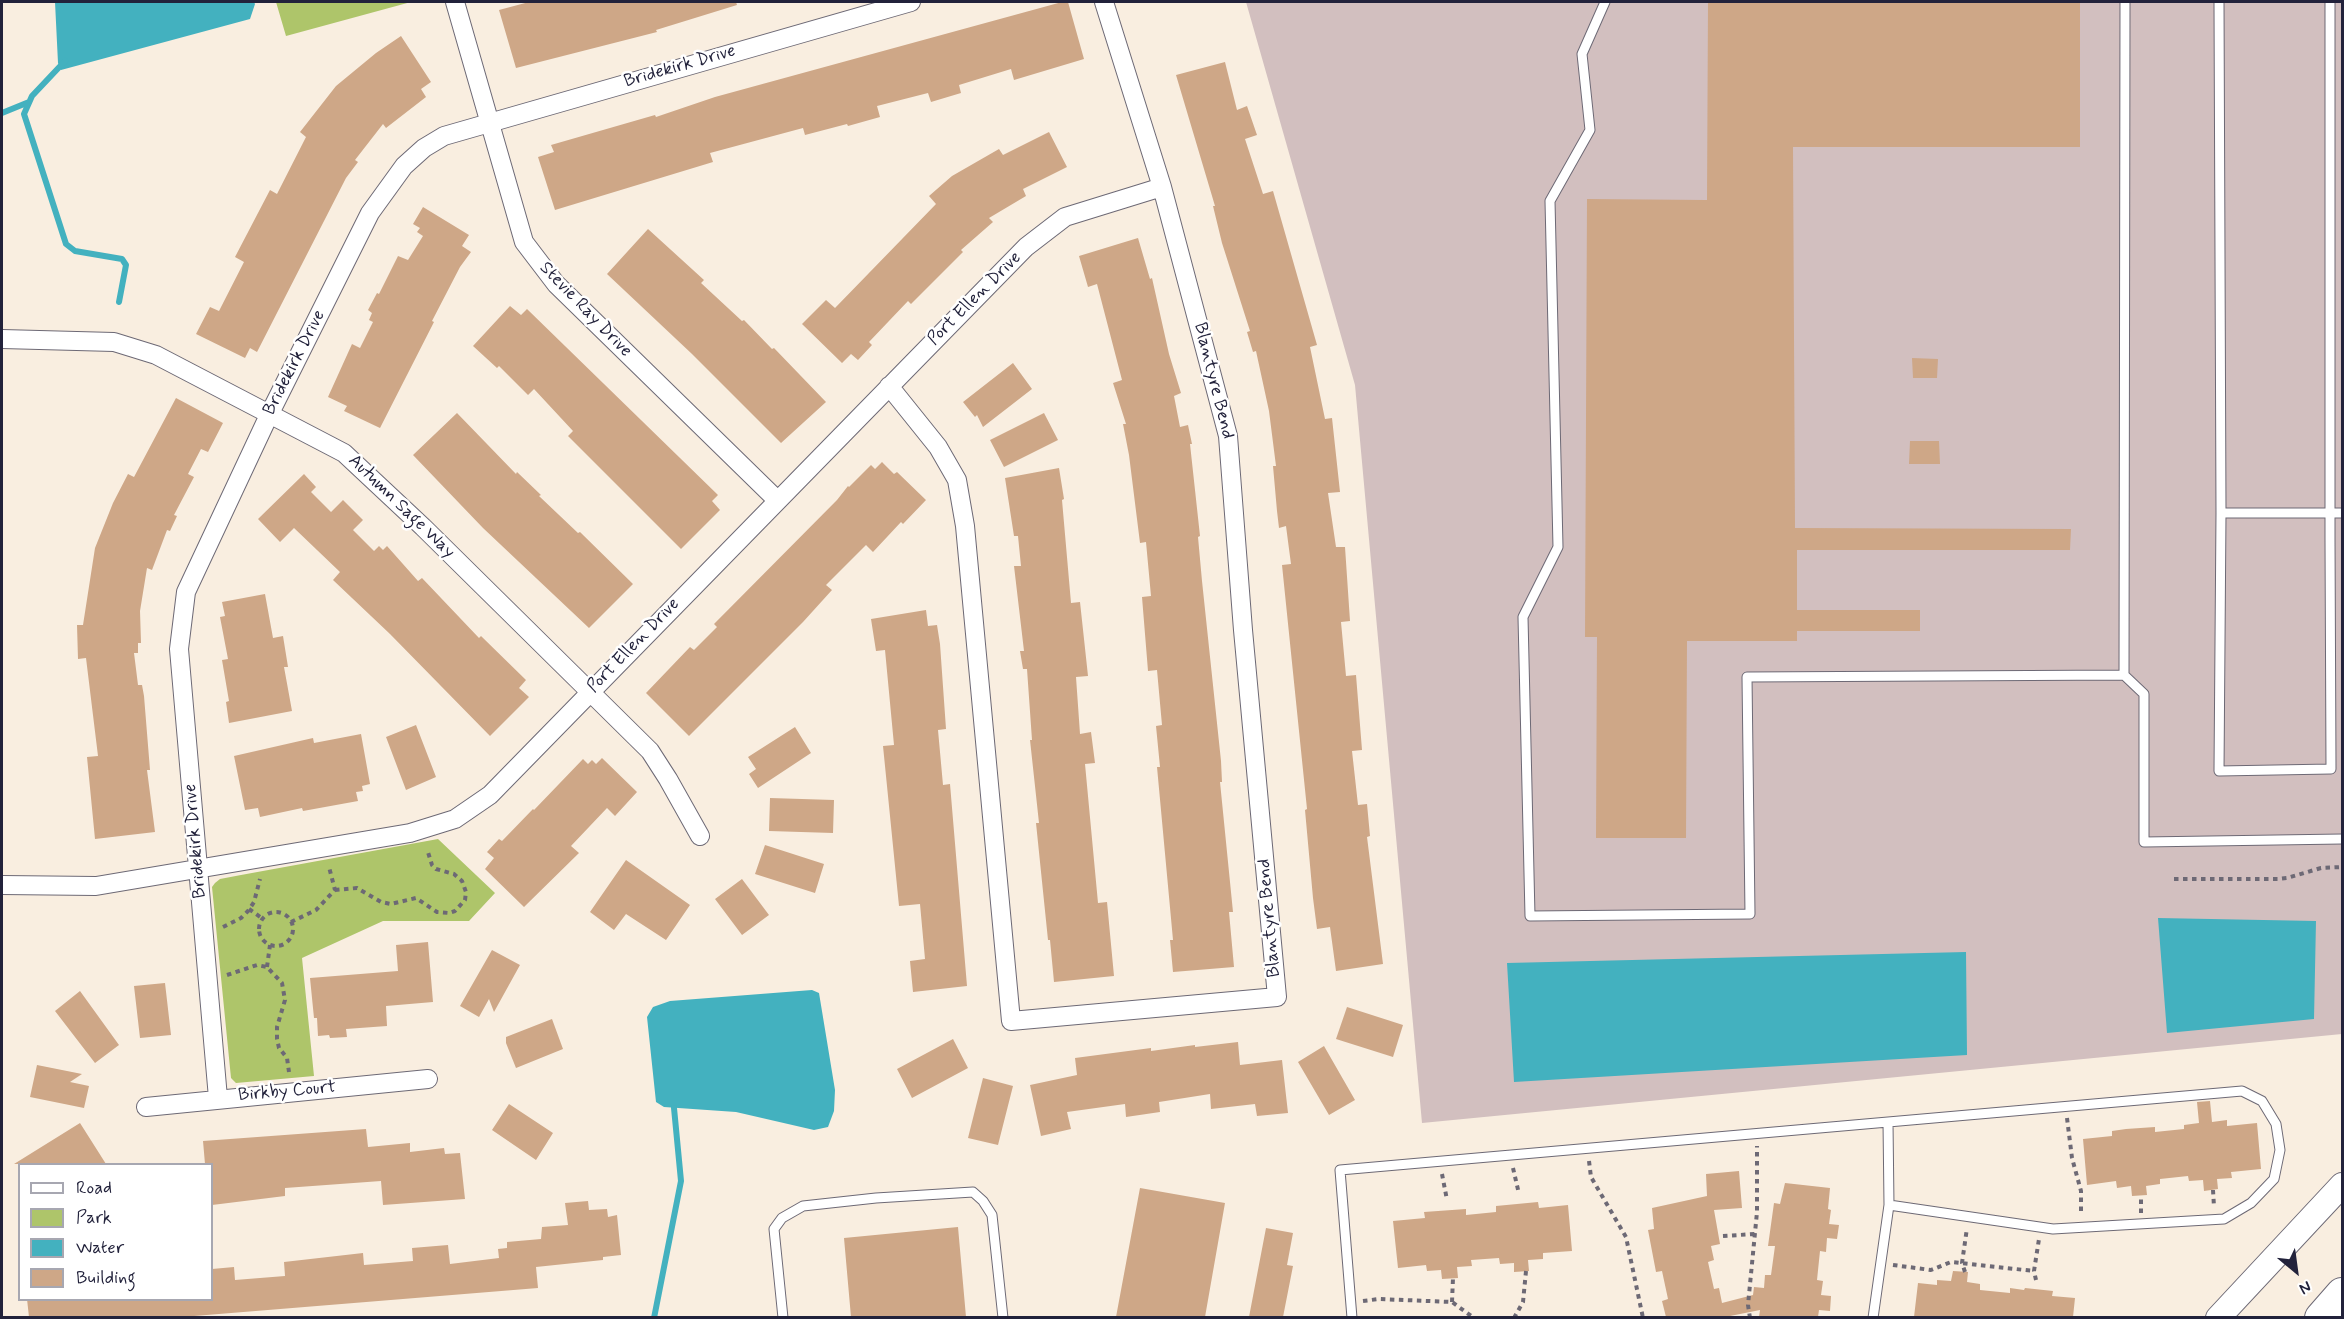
<!DOCTYPE html>
<style>
body{margin:0}
#map{position:relative;width:2344px;height:1319px;overflow:hidden;background:#f9eee0;font-family:Mynerve,sans-serif}
canvas{display:block}
.frame{position:absolute;inset:0;border:3px solid #22223b;pointer-events:none}
.legend{position:absolute;left:18px;top:1163px;width:195px;height:138px;box-sizing:border-box;background:#fff;border:2px solid #a7a7b1;margin:0;padding:8px 10px;list-style:none;font-size:18px;color:#22223b}
.legend li{display:flex;align-items:center;gap:12px;height:30px}
.legend b{width:30px;border:2px solid #a7a7b1}
.north{position:absolute;left:2266px;top:1241px;width:60px;height:60px;-webkit-text-stroke:4px #fff;paint-order:stroke;rotate:151deg;font-size:16px;font-weight:700;line-height:24px;text-align:center;color:#22223b}
.north::after{content:'';display:block;margin:auto;width:21px;height:27px;background:#22223b;clip-path:polygon(50% 0,100% 100%,50% 72%,0 100%)}
</style>
<div id="map">
<canvas width="2344" height="1319"></canvas>
<div class="frame"></div>
<ul class="legend">
<li><b style="height:8px;background:#fff"></b>Road</li>
<li><b style="height:16px;background:#aec56a"></b>Park</li>
<li><b style="height:16px;background:#43b1bf"></b>Water</li>
<li><b style="height:16px;background:#cea787"></b>Building</li>
</ul>
<div class="north">N</div>
</div>
<script>
const context = document.querySelector('canvas').getContext('2d');
context.lineJoin = 'round';
function fillPath(path, color) { context.fillStyle = color; context.fill(path, 'evenodd'); }
const shape = rows => new Path2D(rows.map(r => 'M' + r).join(''));
function strokePath(path, color, width, dash) { context.strokeStyle = color; context.lineWidth = width; context.lineCap = dash ? 'butt' : 'round'; context.setLineDash(dash || []); context.stroke(path); }
function drawText(font, color, halo, rows, align = 'center') {
  context.font = font + ' Mynerve,sans-serif'; context.lineWidth = 5; context.setLineDash([]); context.textBaseline = 'middle'; context.strokeStyle = halo; context.fillStyle = color; for (const [text, x, y, turn = 0] of rows) {
    context.save(); context.translate(x, y); context.rotate((+turn || 0) * Math.PI / 180); context.textAlign = isNaN(turn) ? turn : align; if (halo) context.strokeText(text, 0, 0); context.fillText(text, 0, 0); context.restore();
  }
}
const industrial = shape([
 [1246,2,2342,2,2342,1034,1422,1123,1355,385]
]);
const green = shape([
 [276,2,411,2,286,36],
 [438,839,495,893,469,921,383,921,302,958,314,1076,236,1083,231,1078,212,887,215,883,220,879,241,875]
]);
const water = shape([
 [55,2,254,2,255,4,250,19,61,70,58,63],
 [2158,918,2316,921,2314,1019,2167,1033],
 [1966,952,1967,1055,1514,1082,1507,963],
 [812,990,819,993,835,1090,834,1111,828,1127,814,1130,736,1112,664,1107,656,1102,647,1017,653,1007,670,1001]
]);
const stream = shape([
 [65,61,32,96,24,114,66,244,75,251,122,259,126,265,119,302],
 [2,113,29,102],
 [654,1318,681,1181,674,1108]
]);
const building = shape([
 [529,2,736,2,737,5,656,30,657,32,516,68,499,10],
 [1062,2,1068,2,1084,59,1014,80,1011,69,959,85,961,93,931,102,928,93,877,106,880,117,848,126,847,124,805,135,803,128,710,153,713,162,555,210,538,157,554,152,551,145,655,115,656,117,715,97],
 [1708,2,2080,2,2080,147,1793,147,1795,528,2071,529,2070,550,1797,550,1797,610,1920,610,1920,631,1797,631,1797,641,1687,641,1686,838,1596,838,1597,637,1585,637,1587,199,1707,200],
 [401,36,431,82,421,89,426,97,386,128,383,124,355,160,358,162,346,178,257,352,250,348,245,358,196,334,210,307,219,311,244,262,235,257,270,190,277,194,306,137,300,132,336,86,376,53],
 [1225,62,1237,110,1247,106,1257,135,1245,139,1263,194,1273,191,1317,345,1310,347,1325,419,1332,418,1340,492,1328,493,1336,547,1345,547,1350,621,1341,622,1346,676,1356,675,1362,750,1352,751,1358,805,1367,804,1370,836,1367,837,1383,964,1336,971,1330,927,1317,929,1313,898,1305,810,1307,809,1282,565,1291,564,1289,549,1286,526,1279,528,1277,511,1273,466,1276,466,1269,411,1256,351,1253,352,1247,332,1250,331,1222,243,1213,206,1215,206,1176,75],
 [1049,132,1067,167,1023,189,1026,196,989,218,993,222,961,250,963,252,911,304,908,301,869,342,872,345,858,360,851,354,842,363,802,324,826,300,835,308,936,204,929,196,952,176,999,149,1003,155],
 [423,207,469,235,462,246,471,252,460,267,432,321,434,322,380,428,344,411,347,406,328,397,352,344,360,348,373,322,369,320,372,313,368,310,377,293,379,294,398,256,408,260,423,236,417,232,420,228,413,224],
 [648,229,704,280,701,283,742,321,744,320,772,349,774,348,826,402,781,443,692,354,607,274],
 [1138,238,1150,279,1152,278,1169,354,1181,393,1174,396,1180,427,1188,425,1192,444,1190,444,1200,536,1198,537,1202,581,1221,761,1222,782,1220,782,1233,912,1229,912,1234,967,1173,972,1170,940,1173,940,1157,767,1160,767,1156,726,1162,725,1157,670,1148,671,1142,597,1151,596,1146,542,1140,543,1129,455,1123,424,1126,424,1113,383,1122,380,1097,284,1088,287,1079,256],
 [510,306,521,315,527,309,718,495,712,501,720,510,681,549,568,436,573,431,534,389,528,395,499,366,497,368,473,346],
 [1912,358,1938,359,1937,378,1913,378],
 [1013,363,1032,389,983,427,977,415,975,417,963,402],
 [176,398,223,423,208,452,201,449,188,474,194,477,174,515,177,516,170,531,167,530,152,570,147,568,140,611,141,643,138,643,138,653,134,653,138,685,142,685,144,696,150,770,147,770,155,832,95,839,87,757,98,756,86,658,78,659,77,625,83,625,95,548,113,503,128,474,134,477],
 [457,413,516,474,517,472,541,495,539,496,578,533,580,532,633,584,589,628,483,528,413,455],
 [1044,413,1058,440,1004,467,990,440],
 [1910,441,1939,441,1940,464,1909,464],
 [882,462,894,474,897,472,926,500,903,524,901,522,873,552,866,545,826,585,832,590,803,622,689,736,646,693,690,647,694,650,717,627,714,624,837,500,848,486,849,487,871,465,875,469],
 [1059,468,1064,499,1062,500,1071,603,1080,602,1088,676,1076,677,1080,734,1091,732,1095,763,1085,764,1098,903,1107,902,1114,976,1054,982,1050,940,1048,940,1036,823,1039,823,1030,740,1032,740,1027,669,1023,669,1020,651,1024,651,1014,566,1021,566,1018,536,1014,536,1005,478],
 [304,474,316,487,311,492,331,512,343,500,363,520,353,530,374,551,379,546,383,550,387,546,418,581,422,578,479,638,481,636,526,680,519,688,529,697,490,736,390,634,333,580,340,572,294,528,280,542,258,519],
 [265,594,273,638,283,636,288,667,284,667,292,711,229,723,226,702,229,701,222,660,228,659,220,617,225,616,222,602],
 [926,610,928,626,937,625,940,644,946,729,938,730,943,785,950,784,967,986,913,992,910,961,925,959,920,904,899,906,883,746,894,745,885,650,876,651,871,619],
 [416,725,436,777,406,790,386,737],
 [795,727,811,753,758,788,749,774,756,769,748,757],
 [361,734,370,784,362,786,363,791,356,792,358,801,303,811,302,808,260,817,258,808,245,810,234,756,313,738,314,743],
 [602,758,637,792,615,816,607,808,571,846,579,853,524,907,485,869,494,858,487,852,499,839,502,841,533,809,534,810,583,759,588,764,592,760,596,764],
 [770,798,834,800,833,833,769,831],
 [765,845,824,864,815,893,755,874],
 [626,860,690,905,666,940,626,914,614,930,590,912],
 [742,879,769,915,742,935,715,899],
 [428,942,433,1002,386,1006,387,1026,346,1029,347,1037,330,1038,329,1035,318,1036,317,1018,314,1018,310,978,398,971,396,945],
 [492,950,520,965,494,1012,489,999,479,1017,460,1006],
 [165,983,171,1035,140,1038,134,986],
 [80,991,119,1045,95,1063,55,1011],
 [1347,1007,1403,1025,1393,1057,1336,1039],
 [552,1019,563,1049,516,1068,506,1043,506,1037],
 [953,1039,968,1068,912,1098,897,1069],
 [1238,1042,1240,1065,1282,1060,1288,1113,1257,1116,1255,1104,1211,1109,1210,1094,1159,1102,1160,1112,1126,1117,1125,1104,1067,1112,1071,1129,1041,1136,1030,1085,1077,1075,1075,1058,1151,1048,1151,1051,1195,1045,1195,1047],
 [1324,1046,1355,1100,1329,1115,1298,1062],
 [37,1065,82,1074,70,1082,89,1086,84,1108,30,1097],
 [983,1078,1013,1086,998,1145,968,1138],
 [2210,1101,2212,1122,2227,1120,2227,1126,2257,1123,2261,1169,2231,1172,2232,1178,2217,1179,2218,1189,2204,1191,2203,1180,2189,1181,2188,1176,2160,1179,2160,1184,2146,1186,2147,1195,2132,1196,2131,1186,2117,1188,2116,1181,2087,1185,2083,1139,2112,1136,2112,1131,2126,1129,2155,1127,2155,1132,2184,1129,2184,1125,2199,1123,2197,1102],
 [509,1104,553,1133,536,1160,492,1130],
 [80,1123,106,1164,14,1164],
 [366,1129,368,1147,410,1143,410,1152,444,1148,445,1154,460,1153,465,1199,383,1205,381,1181,285,1188,285,1196,212,1205,212,1164,205,1164,203,1141],
 [1739,1171,1742,1208,1714,1210,1720,1244,1711,1246,1714,1260,1708,1262,1714,1289,1719,1288,1722,1303,1753,1295,1754,1287,1764,1288,1765,1275,1771,1275,1775,1246,1768,1246,1774,1203,1780,1204,1785,1183,1830,1188,1828,1209,1831,1210,1829,1224,1839,1225,1837,1239,1827,1238,1826,1252,1820,1251,1817,1280,1823,1281,1821,1295,1831,1296,1830,1311,1819,1310,1818,1317,1759,1317,1760,1310,1725,1317,1666,1317,1662,1301,1668,1299,1662,1271,1656,1272,1648,1230,1654,1229,1652,1208,1707,1196,1706,1174],
 [1140,1188,1225,1203,1205,1317,1116,1317],
 [588,1201,589,1210,607,1209,608,1217,617,1215,621,1255,603,1257,603,1260,536,1267,538,1288,182,1317,29,1317,27,1299,212,1299,212,1269,234,1267,235,1280,285,1276,284,1262,363,1253,364,1265,413,1261,412,1248,448,1245,450,1264,499,1258,498,1249,507,1248,507,1242,541,1239,542,1227,568,1225,565,1203],
 [1538,1202,1539,1208,1568,1205,1572,1251,1543,1253,1543,1259,1528,1260,1529,1271,1514,1272,1514,1263,1500,1264,1499,1258,1471,1260,1472,1266,1457,1267,1458,1278,1442,1279,1441,1270,1427,1271,1426,1265,1398,1268,1393,1221,1425,1218,1424,1212,1466,1209,1466,1215,1496,1212,1496,1206],
 [958,1227,966,1317,851,1317,844,1238],
 [1266,1228,1293,1233,1287,1265,1293,1266,1283,1317,1249,1317],
 [1953,1271,1968,1272,1967,1282,1980,1284,1980,1290,2010,1293,2010,1288,2024,1290,2025,1288,2053,1291,2052,1296,2075,1298,2073,1317,1914,1317,1918,1283,1937,1285,1937,1280,1951,1281]
]);
const path = shape([
 [2174,879,2278,879,2287,878,2321,868,2342,867],
 [335,890,357,888,381,902,391,904,416,898,437,912,449,913,455,911,465,900,466,892,462,881,454,874,436,869,432,865,427,849],
 [249,909,263,919],
 '259 929a17 17 0 1 1 34 0a17 17 0 1 1-34 0Z',
 [291,922,316,910,335,890,329,867],
 [223,927,241,918,248,911,254,902,260,879],
 [267,967,270,945],
 [227,975,257,965,267,967,282,983,285,1000,277,1027,277,1039,279,1048,287,1058,289,1072],
 [2067,1118,2072,1158,2081,1191,2081,1214],
 [1589,1161,1591,1177,1626,1237,1643,1318],
 [1513,1168,1519,1194],
 [1442,1174,1447,1200],
 [2213,1190,2214,1207],
 [2141,1213,2141,1196],
 [1723,1236,1755,1234],
 [1893,1265,1931,1270,1951,1262,2034,1271],
 [1965,1272,1962,1263,1967,1228],
 [2036,1280,2034,1271,2039,1239],
 [1363,1301,1379,1299,1452,1302,1474,1318],
 [1452,1302,1453,1278],
 [1514,1318,1523,1302,1526,1271],
 [1750,1318,1748,1305,1757,1212,1757,1146]
]);
const service = shape([
 [1605,2,1582,54,1590,130,1550,201,1558,547,1523,617,1530,916,1750,914,1747,677,2124,675],
 [2125,2,2124,675,2144,694,2144,842,2342,839],
 [2219,2,2221,513],
 [2330,2,2330,539,2331,769,2219,771,2221,513,2342,513],
 [1888,1122,1889,1205],
 [783,1318,774,1229,782,1218,803,1206,876,1198,973,1192,983,1201,992,1215,1003,1318],
 [1352,1318,1340,1170,2242,1091,2262,1101,2276,1124,2280,1150,2274,1179,2251,1203,2224,1219,2053,1229,1889,1205,1873,1318]
]);
const minor = shape([
 [455,2,524,242,556,284,777,500],
 [2,339,114,342,156,355,344,453,423,527,650,751,668,779,700,836],
 [889,386,938,447,957,480,965,526,1011,1021,1277,997,1243,630,1228,436,1162,187,1104,2],
 [2,885,96,886,410,833,455,819,490,795,1026,247,1065,217,1162,187],
 [218,1098,179,649,186,592,269,415,370,213,404,166,424,148,444,136,911,2],
 [146,1107,428,1079]
]);
const secondary = shape([
 [2218,1318,2342,1185]
]);
const motorway = shape([
 [2321,1318,2342,1294]
]);
const streetNames = [
 ["Bridekirk Drive",680,67,-16],
 ["Port Ellen Drive",975,299,-45],
 ["Stevie Ray Drive",585,310,46],
 ["Bridekirk Drive",295,363,-63],
 ["Blantyre Bend",1213,381,76],
 ["Autumn Sage Way",401,507,44],
 ["Port Ellen Drive",634,646,-46],
 ["Bridekirk Drive",196,841,-95],
 ["Blantyre Bend",1270,918,-95],
 ["Birkby Court",287,1092,-5]
];
fillPath(industrial, '#d2bfbf');
fillPath(green, '#aec56a');
fillPath(water, '#43b1bf');
strokePath(stream, '#43b1bf', 6);
fillPath(building, '#cea787');
strokePath(service, '#6d6975', 11);
strokePath(minor, '#6d6975', 20);
strokePath(secondary, '#6d6975', 26);
strokePath(motorway, '#6d6975', 34);
strokePath(path, '#6d6975', 4, [4.5, 4.5]);
strokePath(service, '#fff', 9);
strokePath(minor, '#fff', 18);
strokePath(secondary, '#fff', 24);
strokePath(motorway, '#fff', 32);
drawText('18px', '#22223b', '#fff', streetNames);
</script>
